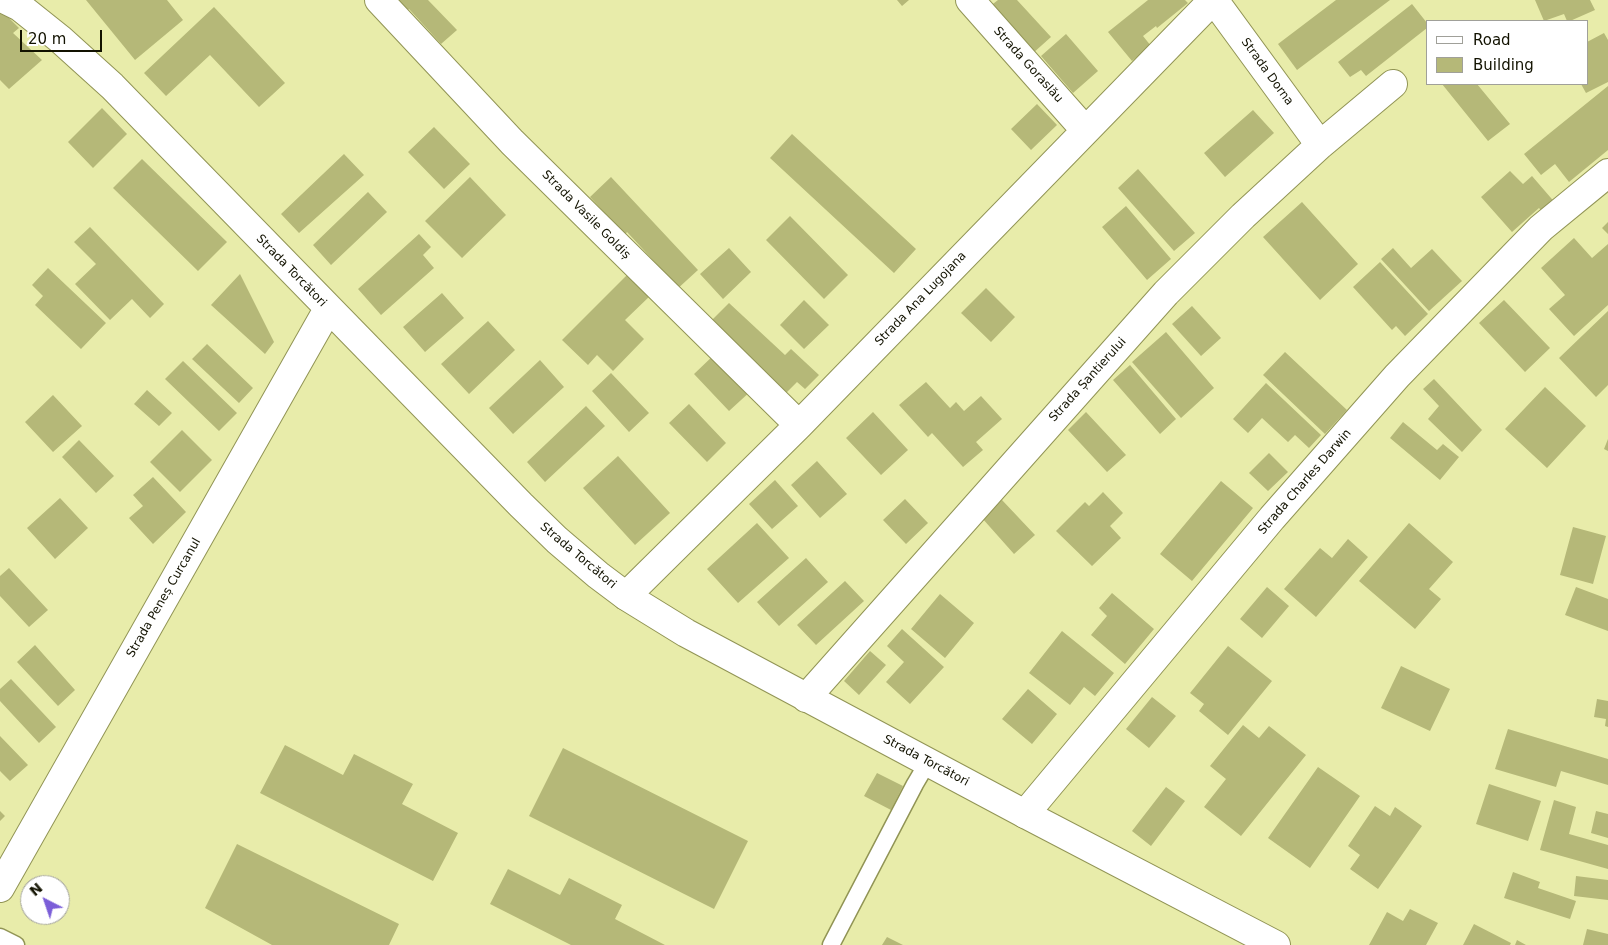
<!DOCTYPE html>
<meta charset="utf-8">
<style>
body{margin:0}
#map{position:relative;width:1608px;height:945px;overflow:hidden;background:#e8ecaa;font-family:"DejaVu Sans",sans-serif}
canvas{display:block}
.legend{position:absolute;left:1426px;top:20px;width:162px;height:65px;box-sizing:border-box;background:#fff;border:1px solid #a0a099;margin:0;padding:6px 9px;list-style:none;font-size:15px;color:#121200}
.legend li{display:flex;align-items:center;gap:10px;height:25px}
.legend b{width:25px;border:1px solid #a0a099}
.north{position:absolute;left:20px;top:875px;width:50px;height:50px;box-sizing:border-box;background:#fff;border:1px solid #a0a099;border-radius:50%;rotate:319deg;font-size:14px;font-weight:700;line-height:20px;text-align:center;color:#121200}
.north::after{content:'';display:block;margin:auto;width:18px;height:22px;background:#7b5ed8;clip-path:polygon(50% 0,100% 100%,50% 72%,0 100%)}
.scale{position:absolute;left:20px;top:30px;width:82px;height:22px;box-sizing:border-box;border:2px solid #121200;border-top:0;padding-left:6px;font-size:15px;line-height:18px;white-space:nowrap;color:#121200;-webkit-text-stroke:4px #fff;paint-order:stroke}
</style>
<div id="map">
<canvas width="1608" height="945"></canvas>
<ul class="legend">
<li><b style="height:6px;background:#fff"></b>Road</li>
<li><b style="height:14px;background:#b5b878"></b>Building</li>
</ul>
<div class="north">N</div>
<div class="scale">20 m</div>
</div>
<script>
const context = document.querySelector('canvas').getContext('2d');
context.lineJoin = 'round';
function fillPath(path, color) { context.fillStyle = color; context.fill(path, 'evenodd'); }
const shape = rows => new Path2D(rows.map(r => 'M' + r).join(''));
function strokePath(path, color, width, dash) { context.strokeStyle = color; context.lineWidth = width; context.lineCap = dash ? 'butt' : 'round'; context.setLineDash(dash || []); context.stroke(path); }
function drawText(font, color, halo, rows, align = 'center') {
  context.font = font + ' "DejaVu Sans",sans-serif'; context.lineWidth = 4; context.setLineDash([]); context.textBaseline = 'middle'; context.strokeStyle = halo; context.fillStyle = color; for (const [text, x, y, turn = 0] of rows) {
    context.save(); context.translate(x, y); context.rotate((+turn || 0) * Math.PI / 180); context.textAlign = isNaN(turn) ? turn : align; if (halo) context.strokeText(text, 0, 0); context.fillText(text, 0, 0); context.restore();
  }
}
const building = shape([
 [86,0,167,0,183,20,135,60],
 [389,0,428,0,457,30,441,44,409,9,403,14],
 [897,0,909,0,902,6],
 [998,0,1017,0,1051,37,1032,54,989,7],
 [1148,0,1185,0,1188,3,1157,28,1156,26,1143,36,1151,46,1132,61,1108,32],
 [1336,0,1390,0,1297,70,1278,44],
 [1535,0,1590,0,1595,10,1570,21,1567,21,1564,14,1544,21],
 [1412,4,1427,23,1427,28,1366,76,1361,70,1350,77,1338,62],
 [214,7,285,83,259,107,210,55,166,96,144,73],
 [0,9,19,28,13,33,42,60,9,89,0,80],
 [1604,33,1608,40,1608,82,1586,93,1581,84,1587,84,1587,42],
 [1066,34,1098,71,1073,93,1041,56],
 [1442,84,1477,84,1510,124,1488,141],
 [1608,86,1608,150,1569,182,1555,164,1541,175,1524,154],
 [1037,104,1057,125,1031,150,1011,129],
 [102,108,127,134,93,168,68,142],
 [1253,110,1274,133,1225,177,1204,153],
 [434,127,470,164,444,189,408,152],
 [792,134,916,249,894,273,770,158],
 [344,154,364,175,299,233,281,214],
 [142,159,227,242,198,271,113,188],
 [1138,169,1195,233,1174,251,1118,188],
 [1510,171,1523,184,1532,176,1557,205,1546,216,1539,208,1512,232,1481,197],
 [470,177,506,215,462,258,425,221],
 [611,177,698,270,675,291,661,276,664,272,627,232,625,235,590,197],
 [368,192,387,212,331,265,313,245],
 [1302,202,1358,264,1320,300,1263,237],
 [1126,206,1171,259,1147,280,1102,227],
 [790,216,848,275,824,299,766,240],
 [1608,222,1608,234,1602,228],
 [90,227,164,304,150,318,132,299,110,320,75,284,96,264,74,242],
 [419,234,431,247,423,255,434,268,381,315,358,289],
 [1574,238,1592,258,1608,244,1608,305,1574,336,1549,309,1565,295,1541,268],
 [729,248,751,272,723,299,700,274],
 [1393,248,1411,268,1432,249,1462,281,1429,311,1381,259],
 [1380,262,1428,314,1405,336,1396,326,1392,330,1353,287],
 [48,268,106,323,81,349,35,305,43,296,32,285],
 [629,273,651,295,625,320,644,339,613,371,597,355,588,365,562,340],
 [240,274,274,342,265,354,211,305],
 [986,288,1015,317,991,342,961,313],
 [442,293,464,318,425,352,403,327],
 [804,300,829,325,804,349,780,325],
 [1504,300,1550,348,1525,372,1479,323],
 [729,303,785,355,791,349,819,375,805,389,797,382,782,397,711,321],
 [1192,306,1221,338,1201,356,1172,324],
 [1608,311,1608,385,1596,397,1559,358],
 [488,321,515,350,469,394,441,364],
 [1166,332,1214,388,1181,418,1132,362],
 [207,344,253,388,239,403,192,359],
 [1285,352,1347,410,1325,434,1263,375],
 [716,353,752,390,729,411,694,374],
 [540,360,564,387,513,434,489,408],
 [183,361,237,413,219,431,165,379],
 [1130,365,1176,419,1160,434,1113,380],
 [611,373,649,413,629,432,592,391],
 [1434,379,1482,430,1462,452,1428,419,1439,406,1423,389],
 [926,382,950,408,956,402,964,411,981,396,1002,419,976,442,983,450,963,467,932,433,928,437,899,405],
 [1266,383,1321,435,1309,448,1295,435,1288,442,1262,418,1248,433,1233,419],
 [1545,387,1586,426,1547,468,1505,429],
 [147,390,172,413,159,426,134,404],
 [53,395,82,426,53,452,25,422],
 [689,404,726,443,707,462,669,423],
 [586,406,605,426,545,482,527,462],
 [873,412,908,450,881,475,846,438],
 [1086,412,1126,455,1107,472,1068,430],
 [1403,422,1437,450,1443,444,1459,457,1440,480,1390,438],
 [182,430,212,460,180,492,150,462],
 [1608,439,1608,451,1604,449],
 [79,440,114,476,96,493,62,457],
 [1269,453,1288,472,1268,491,1249,473],
 [618,456,670,513,635,545,583,488],
 [817,461,847,494,820,518,791,485],
 [153,477,186,512,153,544,129,518,143,506,133,495],
 [775,480,798,506,772,529,749,504],
 [1221,481,1253,508,1192,581,1160,554],
 [1103,492,1123,513,1110,526,1121,538,1092,566,1056,531,1085,502,1089,506],
 [60,498,88,528,55,559,27,528],
 [905,499,928,523,906,544,883,520],
 [1002,500,1035,535,1014,554,982,518],
 [757,523,789,558,738,603,707,569],
 [1409,523,1453,562,1429,589,1441,599,1415,629,1359,581],
 [1573,527,1606,536,1593,584,1560,575],
 [1348,539,1368,557,1316,617,1284,589,1320,548,1332,558],
 [806,558,828,582,779,626,757,602],
 [9,568,48,610,29,627,0,596,0,576],
 [845,581,864,601,816,645,797,625],
 [1267,587,1289,606,1262,638,1240,619],
 [1576,587,1608,599,1608,631,1565,615],
 [1112,593,1154,629,1125,664,1091,635,1107,616,1099,608],
 [940,594,974,623,945,658,911,629],
 [902,629,944,667,910,704,886,682,904,662,887,646],
 [1062,631,1114,673,1095,696,1084,687,1070,705,1029,673],
 [35,645,75,690,58,706,17,662],
 [1228,646,1272,681,1228,735,1199,711,1204,704,1190,693],
 [870,651,886,665,859,695,844,681],
 [1401,666,1450,689,1430,731,1381,708],
 [11,679,56,727,39,743,0,701,0,689],
 [1028,689,1057,714,1032,744,1002,719],
 [1152,697,1176,716,1149,748,1126,729],
 [1597,699,1608,701,1608,727,1605,726,1606,719,1594,717],
 [1243,725,1259,738,1269,726,1306,755,1241,836,1204,807,1226,779,1210,766],
 [1508,729,1608,759,1608,785,1561,771,1556,787,1495,769],
 [0,736,28,765,10,781,0,771],
 [285,745,343,775,354,754,413,784,402,804,458,833,433,881,260,793],
 [563,748,748,841,714,909,529,816],
 [1318,767,1360,796,1310,868,1268,838],
 [877,773,903,786,891,810,864,796],
 [1489,784,1541,801,1528,841,1476,824],
 [1166,787,1185,801,1151,846,1132,831],
 [1554,800,1576,807,1569,834,1608,845,1608,869,1540,850],
 [1375,806,1390,816,1395,807,1422,826,1378,889,1350,869,1360,855,1348,846],
 [0,811,5,816,0,821],
 [1596,811,1608,814,1608,838,1591,833],
 [237,844,399,924,389,945,272,945,205,908],
 [508,869,560,895,569,878,622,905,615,919,665,945,571,945,490,904],
 [1513,872,1540,882,1538,888,1576,901,1570,919,1504,898],
 [1576,876,1608,880,1608,900,1574,896],
 [1410,909,1438,923,1426,945,1369,945,1387,912,1403,921],
 [1474,924,1511,943,1510,945,1463,945],
 [1587,929,1608,934,1608,945,1583,945],
 [887,937,903,945,882,945],
 [1517,940,1526,945,1515,945]
]);
const service = shape([
 [0,937,16,945],
 [831,945,915,784,928,762]
]);
const minor = shape([
 [379,0,512,142,799,425],
 [970,0,1085,130],
 [1214,0,1320,145],
 [626,596,799,425,1213,0],
 [806,698,1166,293,1243,216,1320,145,1393,84],
 [1025,814,1272,518,1397,376,1541,228,1608,173]
]);
const tertiary = shape([
 [6,0,20,7,60,39,112,86,521,505,557,540,598,575,626,596,686,633,1025,814,1276,945],
 [0,888,328,309]
]);
const streetNames = [
 ["Strada Goraslău",1028,65,48],
 ["Strada Dorna",1267,72,54],
 ["Strada Vasile Goldiș",586,215,45],
 ["Strada Torcători",291,271,46],
 ["Strada Ana Lugojana",921,299,-46],
 ["Strada Șantierului",1088,380,-48],
 ["Strada Charles Darwin",1305,482,-49],
 ["Strada Torcători",578,556,40],
 ["Strada Peneș Curcanul",164,598,-60],
 ["Strada Torcători",926,761,28]
];
fillPath(building, '#b5b878');
strokePath(service, '#919455', 19);
strokePath(minor, '#919455', 30);
strokePath(tertiary, '#919455', 30);
strokePath(service, '#fff', 16);
strokePath(minor, '#fff', 28);
strokePath(tertiary, '#fff', 28);
drawText('12px', '#121200', '#fff', streetNames);
</script>
